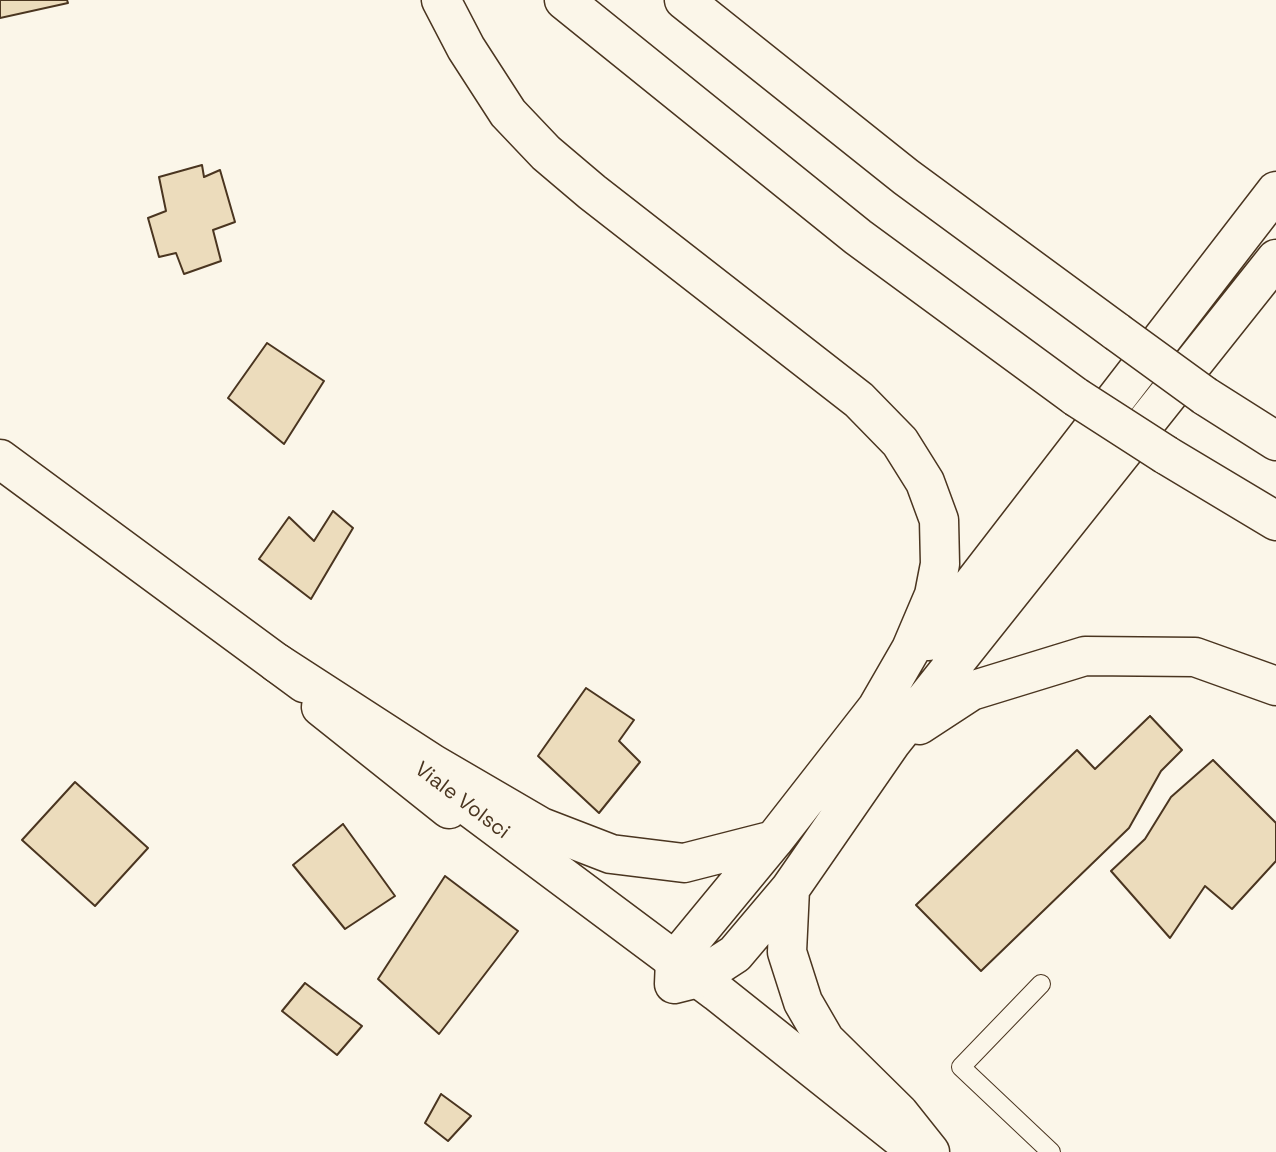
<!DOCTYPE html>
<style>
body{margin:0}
canvas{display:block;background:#fbf6e9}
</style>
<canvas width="1276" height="1152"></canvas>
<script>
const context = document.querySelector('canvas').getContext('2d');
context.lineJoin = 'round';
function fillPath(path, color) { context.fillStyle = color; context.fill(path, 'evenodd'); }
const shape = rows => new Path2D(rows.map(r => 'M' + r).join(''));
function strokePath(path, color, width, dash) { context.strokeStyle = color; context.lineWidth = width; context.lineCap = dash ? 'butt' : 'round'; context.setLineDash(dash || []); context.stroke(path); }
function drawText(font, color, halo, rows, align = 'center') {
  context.font = font + ' "Space Grotesk",sans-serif'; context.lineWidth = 5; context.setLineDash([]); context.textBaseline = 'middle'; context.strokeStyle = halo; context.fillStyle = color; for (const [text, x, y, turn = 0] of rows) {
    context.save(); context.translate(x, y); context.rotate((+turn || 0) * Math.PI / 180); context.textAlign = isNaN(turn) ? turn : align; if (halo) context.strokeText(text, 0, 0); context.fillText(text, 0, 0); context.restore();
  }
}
const building = shape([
 [0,0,67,0,68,3,0,18,0,0],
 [202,165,204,177,220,170,235,222,213,230,221,261,184,274,176,253,159,257,148,218,166,211,159,177,202,165],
 [267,343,324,381,284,444,228,398,267,343],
 [333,511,353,528,311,599,259,559,289,517,314,541,333,511],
 [586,688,634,720,619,741,640,762,599,813,538,756,586,688],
 [1150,716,1182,750,1161,771,1129,828,981,971,916,905,1077,750,1095,769,1150,716],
 [1213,760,1276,823,1276,861,1232,909,1205,886,1170,938,1111,871,1145,839,1171,797,1213,760],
 [75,782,148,848,95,906,22,840,75,782],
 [343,824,395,896,345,929,293,865,343,824],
 [445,876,518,931,439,1034,378,979,445,876],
 [305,983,362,1026,337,1055,282,1011,305,983],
 [441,1094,471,1116,448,1141,425,1123,441,1094]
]);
const lane = shape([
 [1041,984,961,1067,1051,1152]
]);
const secondary = shape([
 [0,459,304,683],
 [321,707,449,809],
 [433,780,717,992,913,1148]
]);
const highway = shape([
 [441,0,466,48,508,113,546,153,592,192,859,400,900,442,925,482,939,520,940,564,934,595,911,649,877,708,774,840,675,960,674,984,698,978,735,954,790,889,891,743,1276,259],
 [564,0,858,237,1076,397],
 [684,0,906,177,1117,332],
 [1205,396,1276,441],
 [1166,455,1276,521],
 [929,641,1276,191],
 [277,663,433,764,541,827,611,854,684,863,774,840],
 [919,725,971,691,1085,656,1195,657,1276,686],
 [790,889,787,952,803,1002,825,1040,899,1113,930,1152]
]);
const highwayBridge = shape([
 [1117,332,1205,396],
 [1076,397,1166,455]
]);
const streetNames = [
 ["Viale Volsci",462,801,37]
];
fillPath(building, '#ecdcbc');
strokePath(building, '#4a3520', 2);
strokePath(lane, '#4a3520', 20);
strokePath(secondary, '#4a3520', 41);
strokePath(highway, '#4a3520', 41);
strokePath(lane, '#fbf6e9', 18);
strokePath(secondary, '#fbf6e9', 38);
strokePath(highway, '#fbf6e9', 38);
strokePath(highwayBridge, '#4a3520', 41, []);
strokePath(highwayBridge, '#fbf6e9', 38);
drawText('21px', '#4a3520', '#fbf6e9', streetNames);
</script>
